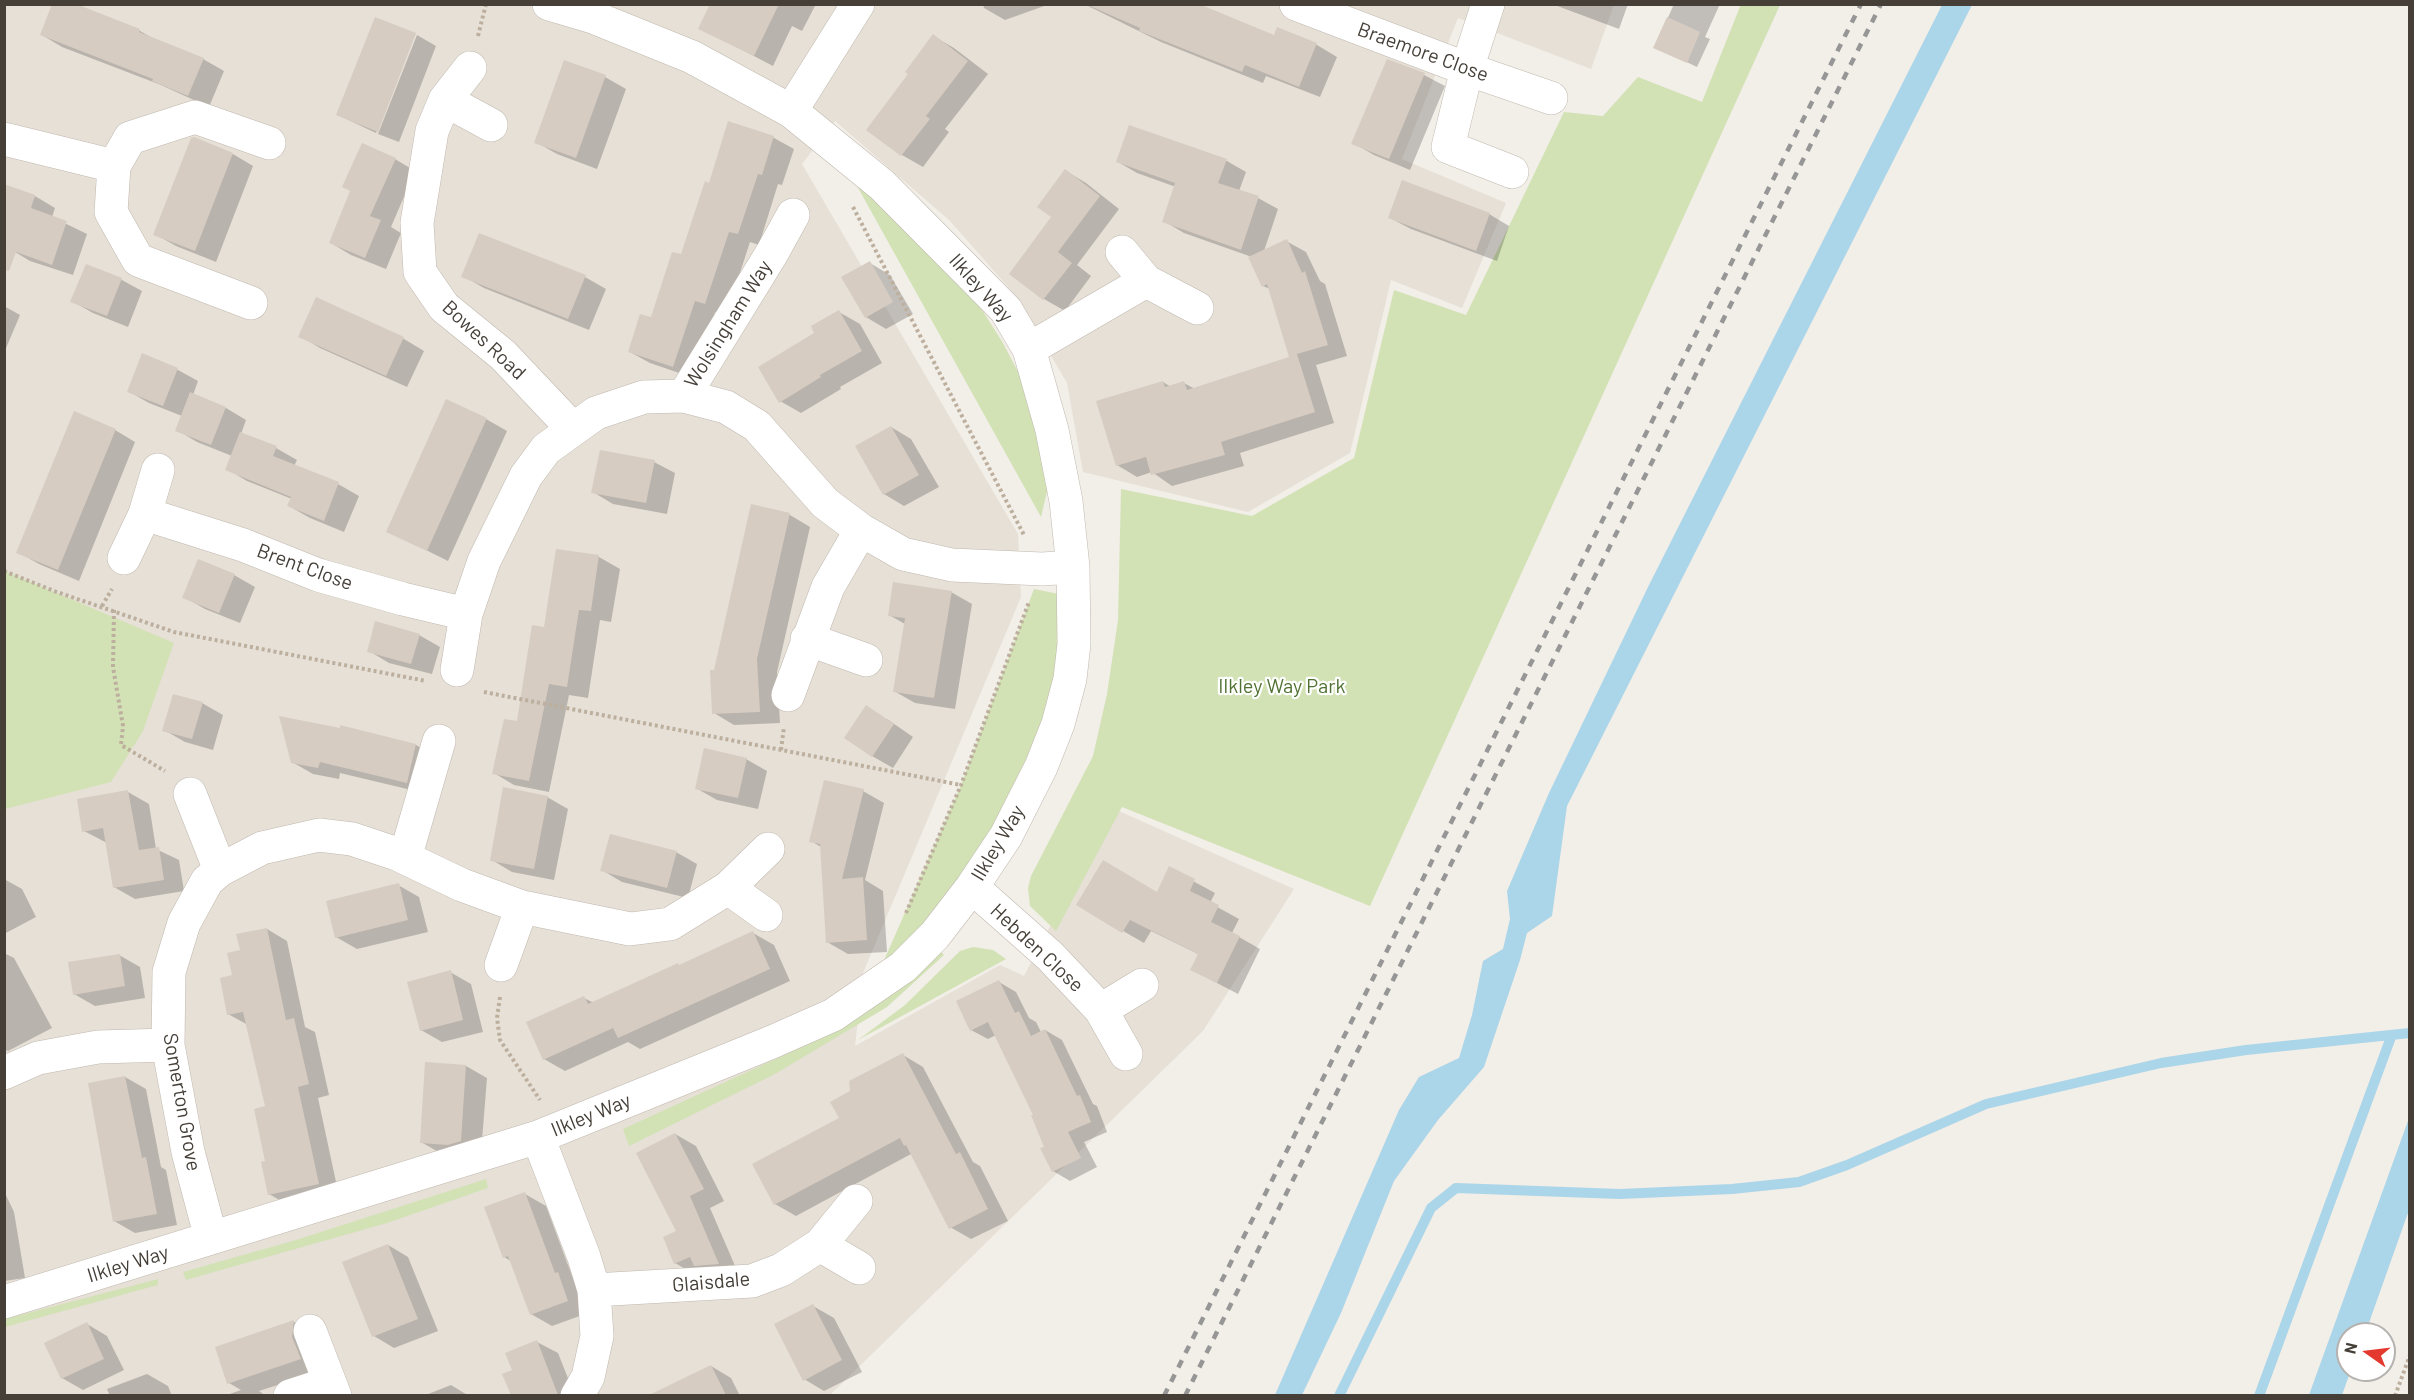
<!DOCTYPE html>
<style>
body{margin:0}
#map{position:relative;width:2414px;height:1400px;overflow:hidden;background:#f2eee8;font-family:Barlow,sans-serif}
canvas{display:block}
.frame{position:absolute;inset:0;border:6px solid #453f38;pointer-events:none}
.north{position:absolute;left:2336px;top:1322px;width:60px;height:60px;box-sizing:border-box;background:#fff;border:2px solid #b5b2af;border-radius:50%;rotate:284deg;font-size:16px;font-weight:700;line-height:24px;text-align:center;color:#453f38}
.north::after{content:'';display:block;margin:auto;width:21px;height:27px;background:#e4392e;clip-path:polygon(50% 0,100% 100%,50% 72%,0 100%)}
</style>
<div id="map">
<canvas width="2414" height="1400"></canvas>
<div class="frame"></div>
<div class="north">N</div>
</div>
<script>
const context = document.querySelector('canvas').getContext('2d');
context.lineJoin = 'round';
function fillPath(path, color) { context.fillStyle = color; context.fill(path, 'evenodd'); }
const shape = rows => new Path2D(rows.map(r => 'M' + r).join(''));
function strokePath(path, color, width, dash) { context.strokeStyle = color; context.lineWidth = width; context.lineCap = dash ? 'butt' : 'round'; context.setLineDash(dash || []); context.stroke(path); }
function drawText(font, color, halo, rows, align = 'center') {
  context.font = font + ' Barlow,sans-serif'; context.lineWidth = 4.5; context.setLineDash([]); context.textBaseline = 'middle'; context.strokeStyle = halo; context.fillStyle = color; for (const [text, x, y, turn = 0] of rows) {
    context.save(); context.translate(x, y); context.rotate((+turn || 0) * Math.PI / 180); context.textAlign = isNaN(turn) ? turn : align; if (halo) context.strokeText(text, 0, 0); context.fillText(text, 0, 0); context.restore();
  }
}
const residential = shape([
 [5,5,1614,5,1591,69,1458,18,1402,159,1506,203,1462,308,1391,280,1350,453,1248,512,1083,472,1067,383,1016,296,950,221,835,121,802,164,1018,534,1021,597,863,973,855,1046,1000,965,1024,976,1112,808,1294,889,1203,1031,830,1395,5,1396]
]);
const green = shape([
 [1741,4,1780,5,1370,906,1122,807,1056,931,1030,906,1028,888,1031,876,1093,756,1107,694,1118,620,1121,489,1252,516,1354,458,1394,290,1466,315,1564,112,1603,116,1638,77,1702,102],
 [852,177,972,294,1003,343,1028,391,1049,483,1041,517],
 [5,571,174,643,143,731,111,782,5,809],
 [1034,589,1059,594,1074,644,1006,836,871,990,961,785],
 [973,947,993,950,1006,959,858,1040,905,1005,960,951],
 [940,951,944,955,887,1007,775,1074,629,1146,623,1129,804,1046,880,1002],
 [486,1179,488,1188,387,1223,186,1280,183,1272,296,1240],
 [158,1279,158,1285,5,1327,5,1319]
]);
const water = shape([
 [1942,5,1972,5,1567,806,1552,916,1527,933,1520,960,1484,1067,1438,1120,1394,1181,1341,1313,1302,1395,1275,1395,1399,1110,1419,1077,1459,1058,1472,1015,1483,961,1503,949,1510,919,1507,891,1549,793,1649,585],
 [2409,1118,2409,1210,2365,1334,2348,1334,2348,1370,2351,1370,2342,1395,2309,1395]
]);
const shadow = shape([
 [72,4,140,31,156,40,203,59,224,71,209,107,161,85,62,47,42,35],
 [712,4,816,4,802,31,792,26,773,66,700,28],
 [983,4,1047,4,1047,5,1005,20,984,8],
 [1084,4,1195,4,1275,37,1278,29,1317,45,1337,57,1320,97,1266,76,1263,83,1161,42],
 [1552,4,1628,4,1619,29],
 [1674,4,1720,4,1705,37,1710,39,1697,67,1655,47],
 [376,19,416,35,414,35,376,133,338,115],
 [417,35,436,46,399,142,378,134],
 [933,36,954,48,988,74,945,129,949,132,923,167,902,155,868,129,910,74],
 [1424,75,1445,86,1410,170,1374,155,1353,143],
 [605,77,626,89,597,169,557,154,536,142],
 [729,123,774,138,794,149,782,185,778,184,759,245,750,242,726,315,715,312,694,378,650,363,630,352,652,319,682,256,710,185],
 [1130,127,1227,161,1246,172,1239,191,1258,198,1278,209,1264,251,1286,241,1306,252,1320,281,1325,284,1347,356,1316,365,1334,423,1240,453,1244,466,1172,486,1152,472,1137,477,1117,465,1163,382,1171,387,1184,383,1195,389,1291,358,1270,289,1263,286,1252,257,1184,233,1164,221,1176,187,1137,173,1118,162],
 [233,154,253,166,216,262,176,246,155,234],
 [395,159,415,171,391,227,401,233,386,269,351,255,331,243],
 [1066,171,1086,183,1119,209,1077,265,1091,276,1065,311,1044,299,1011,273,1053,217],
 [35,196,55,208,52,217,87,234,73,275,30,261,10,249],
 [1489,214,1509,226,1497,261,1411,229,1390,218],
 [870,263,890,275,913,314,886,329,866,317],
 [87,266,122,280,142,291,128,327,93,313,72,301],
 [463,276,585,277,606,289,589,330,484,288],
 [316,299,404,339,424,351,407,387,320,348,300,336],
 [4,306,20,315,4,353],
 [839,312,860,324,882,363,840,387,841,389,801,413,780,401,816,333],
 [143,355,178,370,198,381,193,395,226,408,246,420,241,434,276,448,297,460,294,466,338,484,359,496,344,532,310,518,289,506,292,499,247,481,227,469,232,456,197,442,177,430,182,416,149,403,128,391],
 [486,419,507,431,448,561,388,531],
 [891,427,911,439,939,487,904,506,884,494],
 [115,430,135,442,79,581,39,564,18,552],
 [654,462,675,473,667,514,613,504,593,492],
 [753,506,790,515,810,527,777,672,780,723,734,725,714,713,715,671],
 [557,551,599,557,620,569,611,622,600,620,588,698,569,695,549,792,514,785,494,773,519,723,545,628],
 [234,575,255,587,240,623,205,609,184,597],
 [951,592,972,604,955,709,915,703,894,691,905,624,889,615],
 [419,635,440,647,432,674,389,663,369,651],
 [202,703,223,715,213,750,185,742,164,730],
 [887,719,913,737,893,768,872,756],
 [341,730,416,745,436,757,428,794,340,773,339,779,313,774,292,762],
 [746,759,767,771,758,809,717,800,696,788],
 [863,791,884,803,865,880,883,891,887,952,848,954,827,942,821,847,811,841],
 [128,792,149,804,156,849,179,860,184,891,135,899,114,887,107,843,84,831],
 [547,797,568,809,554,880,512,872,492,860],
 [676,852,697,864,688,898,622,882,602,870],
 [1169,868,1215,893,1210,903,1239,919,1232,933,1260,949,1238,994,1192,970,1200,955,1151,931,1144,943,1078,905,1157,893],
 [4,879,22,889,36,917,4,934],
 [398,885,419,897,428,932,357,949,336,937],
 [267,929,287,941,305,1027,315,1032,329,1095,318,1098,339,1196,290,1206,269,1194,266,1108,248,1025,228,1014,234,977,242,951],
 [753,933,774,945,790,981,640,1049,628,1042,565,1071,544,1059,584,998,594,1003],
 [4,953,14,958,52,1028,8,1051,4,1049],
 [119,955,140,967,145,998,95,1006,74,994],
 [450,972,471,984,483,1032,442,1042,421,1030],
 [999,982,1016,992,1029,1018,1036,1022,1041,1032,1045,1030,1062,1040,1093,1104,1097,1106,1107,1132,1084,1142,1097,1167,1070,1181,1053,1171,1035,1115,996,1035,988,1039,971,1030],
 [903,1055,923,1067,973,1162,980,1166,1008,1221,971,1239,950,1227,911,1154,796,1216,775,1204,841,1119,851,1092],
 [426,1063,466,1066,487,1078,481,1153,442,1154,421,1142],
 [125,1077,146,1089,161,1167,166,1170,177,1225,135,1233,114,1221],
 [675,1134,696,1146,724,1201,710,1208,739,1275,696,1275,675,1263,678,1232],
 [4,1191,14,1212,25,1278,4,1281],
 [525,1194,546,1206,575,1284,578,1286,588,1313,552,1326,531,1314,511,1261,504,1257],
 [388,1245,408,1257,438,1331,394,1348,374,1336],
 [813,1306,834,1318,862,1372,824,1391,804,1379],
 [294,1322,314,1333,321,1371,259,1391,266,1396,224,1396,241,1390,229,1383],
 [87,1324,107,1336,124,1370,83,1390,62,1378],
 [537,1342,558,1353,575,1396,512,1396,504,1375,514,1371],
 [711,1366,731,1378,740,1396,652,1396],
 [147,1374,168,1386,172,1396,110,1396,107,1389],
 [451,1385,469,1396,423,1396]
]);
const stream = shape([
 [1339,1396,1431,1208,1456,1188,1620,1194,1732,1189,1799,1182,1847,1165,1986,1104,2161,1063,2246,1050,2410,1033],
 [2259,1396,2391,1037]
]);
const building = shape([
 [52,4,76,4,140,29,139,32,204,58,188,96,152,81,153,79,40,35],
 [710,4,779,4,754,56,698,29],
 [1085,4,1199,4,1274,35,1277,27,1317,43,1299,87,1245,65,1242,72,1139,31,1140,28],
 [375,17,416,33,378,132,336,115],
 [1667,17,1700,32,1687,63,1653,48],
 [933,34,968,61,926,116,930,119,901,156,866,130,908,74,905,72],
 [1387,59,1425,73,1389,159,1351,144],
 [564,60,606,75,576,158,534,143],
 [728,121,774,136,762,175,758,174,738,234,729,232,705,304,695,301,673,367,628,352,640,314,651,317,672,252,681,254,705,181,709,183],
 [1129,125,1227,159,1218,183,1259,196,1241,250,1162,222,1175,183,1116,162],
 [194,137,233,153,195,251,153,235,191,138],
 [362,143,396,158,370,216,381,220,365,258,329,243,350,191,342,187],
 [1065,169,1100,196,1058,252,1072,263,1043,300,1009,274,1051,217,1037,207],
 [1402,180,1490,213,1476,251,1388,218],
 [4,184,35,195,31,208,67,221,52,265,16,252,9,271,4,270],
 [479,233,586,275,568,319,461,277],
 [1287,239,1302,273,1305,271,1328,345,1297,354,1315,412,1221,442,1225,455,1151,475,1146,457,1116,466,1096,401,1163,381,1165,387,1184,381,1187,390,1289,357,1267,284,1262,287,1248,257],
 [870,261,893,302,865,318,841,277],
 [86,264,122,278,107,316,70,302],
 [316,297,404,337,386,376,298,337],
 [839,310,862,351,820,375,821,377,779,403,758,367,814,333,811,326],
 [142,353,178,368,163,406,127,392],
 [190,392,226,407,211,445,175,431],
 [446,399,487,418,427,551,386,532],
 [74,411,116,429,58,570,16,553],
 [891,426,919,475,883,495,855,446],
 [240,432,277,446,273,456,339,482,324,521,287,506,291,497,225,470],
 [600,450,655,460,646,503,591,493],
 [751,504,790,513,757,659,760,712,712,714,710,670,714,670],
 [556,549,599,555,591,611,579,610,567,687,549,684,529,781,492,774,504,719,517,721,532,625,544,627],
 [198,559,235,574,219,613,182,598],
 [893,582,952,591,934,698,893,692,905,618,888,616],
 [375,621,420,634,411,664,367,652],
 [173,694,203,702,192,739,162,731],
 [866,705,894,724,872,757,844,738],
 [279,716,340,728,340,725,416,744,407,783,320,762,318,768,291,763],
 [704,748,747,758,738,798,695,789],
 [824,780,864,789,842,879,863,877,867,940,826,943,820,844,809,842],
 [503,787,548,796,534,869,490,861],
 [128,790,139,850,159,847,164,880,113,888,103,828,82,832,77,799],
 [610,834,677,851,667,888,600,871],
 [1103,860,1157,892,1169,866,1195,879,1190,891,1219,905,1211,922,1240,936,1217,983,1190,970,1198,954,1130,920,1122,933,1076,905],
 [399,883,408,920,335,938,326,901],
 [267,928,286,1020,294,1018,309,1084,298,1087,319,1184,268,1195,261,1162,265,1161,254,1109,265,1106,243,1012,227,1015,220,978,232,975,227,953,240,950,236,934],
 [753,931,770,969,618,1038,613,1028,543,1060,526,1022,584,996,588,1004,678,963,679,965],
 [120,954,125,986,73,995,68,962],
 [451,970,463,1020,420,1031,407,982],
 [999,980,1015,1013,1019,1011,1031,1036,1045,1029,1077,1096,1080,1095,1091,1122,1068,1132,1081,1158,1052,1172,1040,1148,1044,1147,1031,1115,1033,1115,988,1022,970,1031,956,1001],
 [903,1053,956,1154,960,1152,988,1209,949,1229,906,1145,904,1146,900,1138,774,1205,752,1164,839,1118,830,1102,850,1091,849,1081],
 [425,1062,466,1065,461,1141,448,1145,420,1143],
 [125,1076,142,1158,146,1157,157,1214,113,1222,88,1083],
 [675,1133,704,1189,690,1196,719,1264,694,1266,690,1257,674,1264,663,1237,676,1231,636,1153],
 [525,1192,555,1273,558,1272,568,1301,530,1315,508,1256,503,1258,484,1207],
 [388,1244,418,1319,372,1337,342,1262],
 [813,1304,842,1360,803,1381,774,1324],
 [294,1320,292,1337,301,1359,227,1384,215,1347],
 [87,1322,104,1359,61,1379,44,1343],
 [537,1340,558,1395,511,1395,502,1374,512,1370,505,1353],
 [711,1365,726,1395,649,1395]
]);
const path = shape([
 [478,36,486,4],
 [853,207,1024,535],
 [4,571,54,591,174,632,426,681],
 [102,606,112,589],
 [114,610,113,667,123,726,121,745,165,771],
 [484,692,961,785],
 [781,750,784,727],
 [906,913,961,785,1029,602],
 [500,997,497,1018,500,1040,540,1100],
 [2395,1396,2410,1355]
]);
const minor = shape([
 [1296,4,1467,69,1551,98],
 [1488,4,1467,69,1448,147,1512,172],
 [470,68,445,100,432,131,417,223,420,272,444,307,503,355,573,429],
 [445,100,491,125],
 [791,111,858,4],
 [4,139,114,166],
 [1122,252,1146,281,1197,308],
 [251,303,138,260,111,212,114,166,130,138,195,117,269,143],
 [1029,349,1146,281],
 [684,396,772,253,793,215],
 [145,514,243,545,318,575,403,599,466,614],
 [124,558,145,514,158,470],
 [807,639,866,660],
 [457,670,466,614,484,561,526,476,546,449,596,413,644,397,684,396,726,407,757,426,825,503,861,530,903,554,952,565,1042,569,1073,567],
 [788,695,828,587,861,530],
 [190,794,220,870],
 [405,858,439,741],
 [972,887,1050,956,1101,1010,1126,1054],
 [728,888,766,915],
 [501,965,522,907],
 [1101,1010,1142,985],
 [4,1073,38,1058,98,1047,168,1045],
 [538,1137,584,1257,594,1290,597,1336,588,1377,577,1396],
 [211,1238,188,1152,168,1045,169,972,184,923,207,881,220,870,262,848,319,835,352,839,397,854,462,885,522,907,630,929,670,924,728,888,768,849],
 [820,1245,859,1268],
 [594,1290,752,1281,781,1270,820,1245,856,1201],
 [4,1302,538,1137,772,1042,833,1015,903,967,935,935,972,887,1006,836,1041,767,1058,724,1070,679,1074,644,1073,567,1066,501,1052,430,1029,349,1006,310,882,185,791,111,692,57,593,17,549,4],
 [310,1331,335,1396],
 [290,1396,330,1383]
]);
const rail = shape([
 [1164,1396,1861,4],
 [1185,1396,1881,4]
]);
const streetNames = [
 ["Braemore Close",1423,52,20],
 ["Ilkley Way",981,288,48],
 ["Wolsingham Way",728,324,-58],
 ["Bowes Road",484,340,43],
 ["Brent Close",305,567,20],
 ["Ilkley Way",998,843,-59],
 ["Hebden Close",1037,948,43],
 ["Somerton Grove",182,1102,80],
 ["Ilkley Way",591,1115,-22],
 ["Ilkley Way",128,1264,-17],
 ["Glaisdale",711,1282,-5]
];
const parkNames = [
 ["Ilkley Way Park",1282,686]
];
fillPath(residential, '#e6e0d7');
fillPath(green, '#d2e2b5');
fillPath(water, '#abd5e9');
fillPath(shadow, '#0003');
strokePath(stream, '#abd5e9', 10);
fillPath(building, '#d6ccc2');
strokePath(minor, '#c0b8af', 34);
strokePath(path, '#bdaf9e', 4, [3, 3]);
strokePath(minor, '#fff', 33);
strokePath(rail, '#969696', 4.5, [8, 8]);
drawText('20px', '#453f38', '#fff', streetNames);
drawText('20px', '#4f7131', '#fff', parkNames);
</script>
